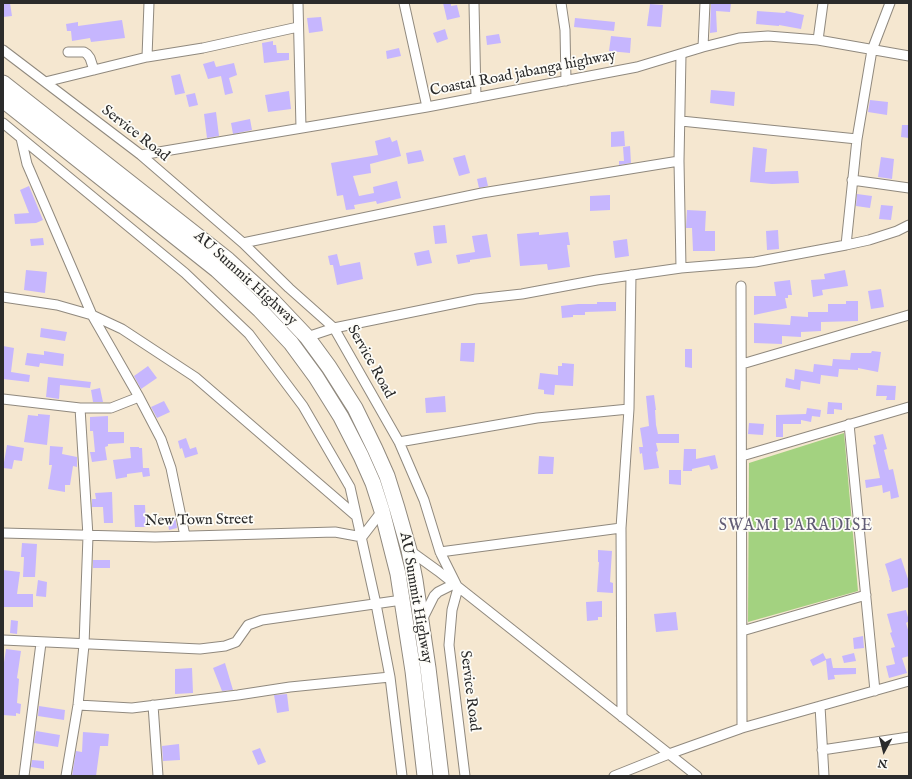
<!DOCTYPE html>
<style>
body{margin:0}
#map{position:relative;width:912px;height:779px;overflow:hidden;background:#f5e7d0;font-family:"IM FELL English",serif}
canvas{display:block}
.frame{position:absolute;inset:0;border:4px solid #2b2b2b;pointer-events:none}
.north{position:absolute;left:864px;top:731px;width:40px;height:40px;-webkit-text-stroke:3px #fdfcf7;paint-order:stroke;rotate:187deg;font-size:11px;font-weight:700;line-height:16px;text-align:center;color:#2b2b2b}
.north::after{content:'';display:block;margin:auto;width:14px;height:18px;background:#2b2b2b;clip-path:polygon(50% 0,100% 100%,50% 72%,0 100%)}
</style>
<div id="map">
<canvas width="912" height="779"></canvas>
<div class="frame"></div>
<div class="north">N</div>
</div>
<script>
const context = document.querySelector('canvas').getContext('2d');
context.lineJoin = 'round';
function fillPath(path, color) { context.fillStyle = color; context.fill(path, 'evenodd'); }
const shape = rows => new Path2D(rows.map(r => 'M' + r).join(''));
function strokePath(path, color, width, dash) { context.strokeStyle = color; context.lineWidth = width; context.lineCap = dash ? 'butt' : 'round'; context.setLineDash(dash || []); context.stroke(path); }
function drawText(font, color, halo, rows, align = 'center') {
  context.font = font + ' "IM FELL English",serif'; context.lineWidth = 3.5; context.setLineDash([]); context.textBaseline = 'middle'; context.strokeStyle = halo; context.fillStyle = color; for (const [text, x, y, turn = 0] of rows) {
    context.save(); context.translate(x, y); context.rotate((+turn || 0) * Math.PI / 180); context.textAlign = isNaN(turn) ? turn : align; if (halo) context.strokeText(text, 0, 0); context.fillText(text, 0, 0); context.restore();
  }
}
const green = shape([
 [844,433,858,591,748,622,749,463]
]);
const building = shape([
 [3,3,10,3,12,16,3,17],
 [443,3,451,3,451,6,457,5,460,17,447,20],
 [711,3,731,3,730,12,716,11,717,32,710,33],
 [650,4,663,5,661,27,647,26],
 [757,11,785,13,786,11,804,15,801,29,779,25,779,26,756,24],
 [321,17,323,31,309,33,307,18],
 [575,18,615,22,614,31,574,27],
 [122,20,125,38,91,42,90,38,72,41,71,31,67,31,66,24,78,22,78,26],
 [445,29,448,39,437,43,433,33],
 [499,34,501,43,487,45,486,36],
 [611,36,631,38,630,53,609,51],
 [273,41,273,45,276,45,277,53,289,53,289,60,264,63,262,43],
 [399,48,401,56,387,59,386,51],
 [214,61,216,67,234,63,237,75,229,78,233,93,225,95,221,76,208,79,203,64],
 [180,74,185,93,175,95,171,76],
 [711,90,735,92,734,106,710,103],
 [289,91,291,109,268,112,265,95],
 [195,93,198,105,189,107,186,95],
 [870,100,888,102,887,115,868,112],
 [216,112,219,136,207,138,204,114],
 [250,119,252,130,233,134,231,123],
 [902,125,909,125,909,138,901,137],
 [624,131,625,146,611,147,611,132],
 [390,137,392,142,397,140,401,156,370,164,371,173,353,176,359,196,374,193,373,187,397,181,401,198,377,204,376,201,354,205,355,209,346,210,343,195,337,196,331,163,378,155,375,141],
 [630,146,631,163,619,165,619,161,624,161,623,147],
 [753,147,767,149,765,172,798,171,799,183,772,184,750,182],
 [421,150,424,161,408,164,406,153],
 [465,155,470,173,459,176,453,158],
 [881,157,894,159,892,179,878,177],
 [486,177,488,186,479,188,477,179],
 [29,186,43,220,36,223,15,224,14,214,29,213,20,190],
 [857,194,872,196,870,208,856,206],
 [610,195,610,210,590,211,590,196],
 [881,205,893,206,891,220,879,219],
 [687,210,706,211,705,231,715,231,715,251,693,251,692,228,686,228],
 [445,225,447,243,435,244,433,226],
 [778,230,779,249,767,250,766,231],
 [539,232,539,235,568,232,570,245,567,245,570,267,548,270,547,264,520,266,517,234],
 [487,234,491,257,470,260,470,262,458,264,456,255,475,252,472,236],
 [43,238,44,245,31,246,30,239],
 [627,239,629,256,615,258,613,241],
 [429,250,432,263,417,266,414,253],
 [337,254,340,266,360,262,363,279,337,285,333,265,330,265,328,256],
 [26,270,47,272,45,293,24,290],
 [845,270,848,286,822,290,823,295,813,297,811,280,825,279,824,274],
 [790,280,792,295,788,295,788,298,785,298,787,308,754,315,754,296,776,296,774,282],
 [881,289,884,307,871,309,868,291],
 [846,301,858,301,858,321,821,322,821,331,801,332,801,337,782,336,782,344,754,343,754,323,790,325,791,316,808,317,808,312,828,312,828,304,846,304],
 [597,302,616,302,616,311,585,312,585,315,573,315,573,317,562,318,561,306,578,304,597,304],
 [41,328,67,332,65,341,40,337],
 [461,343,475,343,474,362,460,361],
 [3,346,14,348,11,372,30,375,29,382,3,379],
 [685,349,692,349,692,368,685,367],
 [44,351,64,354,63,366,40,363,39,367,25,365,27,353,44,355],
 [872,351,881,352,878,372,858,368,858,370,839,369,838,377,821,375,820,384,801,381,800,390,785,387,786,378,794,380,795,369,813,372,814,364,832,366,833,359,850,360,851,353,871,353],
 [562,363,574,364,573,386,555,385,554,395,544,394,544,390,538,389,540,373,558,375,558,366,562,366],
 [148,366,157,378,141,389,134,376],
 [48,377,91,382,90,388,60,385,59,399,46,397],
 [877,385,896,386,895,400,886,400,887,396,876,396],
 [100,388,103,402,93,402,91,390],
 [654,395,656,410,655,410,656,425,658,434,679,434,679,443,656,443,658,451,656,452,659,468,644,470,642,453,640,454,639,447,643,447,640,428,649,426,646,396],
 [445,396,446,412,426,413,425,398],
 [164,401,170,412,157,418,151,407],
 [828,402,842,403,842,410,834,409,834,414,827,414],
 [807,408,821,410,820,417,812,416,811,422,801,420,801,424,783,424,783,437,776,437,776,415,806,414],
 [38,414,50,415,47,445,24,442,28,415,38,416],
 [108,416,108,432,124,432,124,443,108,444,108,446,105,447,107,460,92,462,90,452,95,452,93,431,90,431,90,417],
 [749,423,764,424,763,435,748,434],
 [883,434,887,449,884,450,889,470,893,469,899,497,891,499,890,491,883,493,882,485,866,488,865,480,880,478,873,445,876,444,874,436],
 [186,438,190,449,196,447,198,454,185,458,182,448,180,449,178,441],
 [7,445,24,448,22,461,14,460,12,469,3,468],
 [50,446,63,447,62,454,77,457,77,467,73,466,70,485,65,485,65,492,48,489,52,465,49,465],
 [130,447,139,447,139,448,142,448,143,468,149,468,150,476,143,477,142,472,127,474,127,477,116,479,113,460,131,458],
 [684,449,696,449,696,459,715,455,718,468,711,470,709,465,692,469,692,471,683,471],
 [539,456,554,457,553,474,538,474],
 [669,470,681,470,681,485,669,484],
 [112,492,113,523,104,523,103,507,92,507,92,499,96,499,95,493],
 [134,505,145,505,146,527,135,527],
 [175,516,177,528,169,530,167,518],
 [22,543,37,544,35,577,23,577,24,557,21,557],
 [598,550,612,551,610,582,613,583,613,593,597,592,599,562,598,562],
 [901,558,909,582,909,587,892,592,889,580,890,580,885,564],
 [93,560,110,560,110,568,93,568],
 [3,570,20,572,17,594,33,594,33,607,3,607],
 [38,580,47,582,46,597,36,596],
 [602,601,602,617,598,617,598,620,587,621,586,602],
 [906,610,909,621,906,623,909,633,909,656,902,658,907,673,889,678,886,666,895,664,891,648,895,647,890,633,892,632,887,614],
 [676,612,678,630,656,632,654,614],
 [11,620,18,621,17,634,10,633],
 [863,636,864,648,854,649,853,638],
 [6,649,21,651,17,678,19,679,17,703,21,704,20,714,16,713,16,716,3,715,3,669],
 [823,653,826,659,831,658,833,668,856,668,856,674,834,675,835,679,828,680,826,660,813,666,810,660],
 [854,653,856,661,844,663,842,656],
 [225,663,233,690,222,691,213,668],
 [192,668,193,693,175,694,175,669],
 [287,694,289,711,277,713,274,695],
 [39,706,65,710,64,720,38,716],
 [36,731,60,735,58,747,34,743],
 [83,732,109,734,108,746,100,746,96,776,72,776,76,751,82,752],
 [179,744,180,760,163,761,162,746],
 [260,748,266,762,258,765,252,751],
 [32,760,44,761,44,769,31,767]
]);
const street = shape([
 [298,3,301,128],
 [404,3,427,107],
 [474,3,476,98],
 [561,3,565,30,566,81],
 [818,40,823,3],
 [703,47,705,3],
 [3,50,141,155,243,243,289,288,334,328,399,442,424,500,440,552,458,588,452,610,449,645,465,776],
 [68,52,84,52,87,54,90,58,94,70],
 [147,57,149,3],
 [45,82,147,57,203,48,298,27],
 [681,121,857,139],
 [3,123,185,273,249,334,303,406,350,487,376,604,390,677,402,776],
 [21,138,27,164,92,315,139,397,161,439,171,468,185,536],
 [141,155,427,107,637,67,703,47,739,38,768,36,818,40,909,56],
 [852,180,909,188],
 [243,243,482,193,679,161],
 [846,245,869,240,897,231,909,225],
 [681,268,679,161,681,55],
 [741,286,742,728],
 [3,297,57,305,92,315,122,329,195,377,355,515],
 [307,337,334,328,476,299,522,294,597,280,681,268,755,262,846,245,857,139,872,50,890,3],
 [742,364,909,315],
 [3,399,80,408,111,408,139,397],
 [849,424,875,691],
 [399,442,537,418,629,409],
 [742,456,909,407],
 [3,533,155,537,335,532,362,537,382,511],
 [409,550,438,571,697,776],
 [440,552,621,528],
 [422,620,434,596,438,592,454,584],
 [742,631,866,595],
 [3,640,200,649,225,646,236,642,248,625,262,620,402,600],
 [78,705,132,708,238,695,290,687,390,677],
 [153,705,158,776],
 [820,706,824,776],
 [622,717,621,528,629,409,631,275],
 [822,750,909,737],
 [24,776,41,643],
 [66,776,78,705,84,645,88,536,80,408],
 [614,776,669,754,742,728,909,681]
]);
const primary = shape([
 [3,83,228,260,271,299,307,337,329,367,355,408,375,449,387,476,397,508,409,550,415,580,428,668,441,776],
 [3,100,217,270,260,310,291,343,316,377,341,417,361,456,373,483,382,511,398,574,413,671,425,776]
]);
const streetNames = [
 ["Coastal Road jabanga highway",523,74,-11],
 ["Service Road",135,134,38],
 ["AU Summit Highway",245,279,42],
 ["Service Road",370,362,61],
 ["New Town Street",199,521,-1],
 ["AU Summit Highway",415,598,80],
 ["Service Road",469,691,83]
];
const neighbourhoodNames = [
 ["SWAMI PARADISE",796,527]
];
fillPath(green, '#a3d280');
fillPath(building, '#c6b6fe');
strokePath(street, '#90897e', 11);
strokePath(primary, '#90897e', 17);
strokePath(street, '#fff', 9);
strokePath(primary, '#fff', 15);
drawText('15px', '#2b2b2b', '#fdfcf7', streetNames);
context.letterSpacing = '1px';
drawText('16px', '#615c75', '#fdfcf7', neighbourhoodNames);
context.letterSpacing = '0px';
</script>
